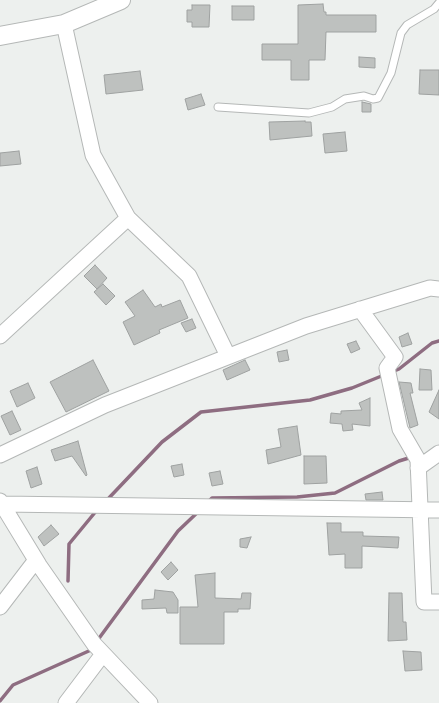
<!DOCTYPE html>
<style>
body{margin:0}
canvas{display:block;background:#edf0ee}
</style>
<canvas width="439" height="703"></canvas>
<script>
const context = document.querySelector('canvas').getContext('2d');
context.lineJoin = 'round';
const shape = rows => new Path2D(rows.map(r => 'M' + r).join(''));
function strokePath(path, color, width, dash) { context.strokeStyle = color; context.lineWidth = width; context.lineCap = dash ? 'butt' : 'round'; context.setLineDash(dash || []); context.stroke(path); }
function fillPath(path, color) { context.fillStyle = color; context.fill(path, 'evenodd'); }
const stream = shape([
 [392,372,399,369,432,343,439,341],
 [107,500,162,442,201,412,310,400,352,388,384,375],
 [208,502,212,498,297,497,335,493,399,461,412,457],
 [68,581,69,544,97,510],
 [97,641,178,531,199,511],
 [0,701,13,685,91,650,92,647]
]);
const building = shape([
 [323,4,324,12,326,12,326,15,376,15,376,32,326,32,325,60,309,60,309,80,291,80,291,60,262,60,262,44,298,44,298,5,323,4],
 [192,5,210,5,209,27,192,27,192,22,187,22,187,10,192,10,192,5],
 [232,6,254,6,254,20,232,20,232,6],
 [359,57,375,58,375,68,359,67,359,57],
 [420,70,439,70,439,95,419,94,420,70],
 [140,71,143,90,106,94,104,75,140,71],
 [201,94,205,105,188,110,185,99,201,94],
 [362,102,371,104,371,112,362,112,362,102],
 [305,121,305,122,311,122,312,136,270,140,269,122,305,121],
 [345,132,347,151,325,153,323,134,345,132],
 [19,151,21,164,0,166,0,153,19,151],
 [95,265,107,278,97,289,84,276,95,265],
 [103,284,115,296,106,305,94,292,103,284],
 [143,290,155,307,161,304,162,307,180,300,188,318,159,330,160,333,134,345,123,322,135,316,125,302,143,290],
 [192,319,196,328,186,332,181,323,192,319],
 [408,333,412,344,402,347,399,337,408,333],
 [356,341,360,349,351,353,347,344,356,341],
 [287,350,289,360,279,362,277,352,287,350],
 [93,360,109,391,66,412,50,382,93,360],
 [245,360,250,370,227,380,223,370,245,360],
 [420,369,431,370,432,390,419,390,420,369],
 [399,382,411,383,413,393,410,393,418,425,410,428,399,382],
 [28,383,35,398,17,407,10,391,28,383],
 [439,390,439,419,429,412,439,390],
 [370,398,370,426,352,424,353,430,343,431,342,424,330,423,331,413,341,414,341,411,362,410,359,403,370,398],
 [12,411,21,430,10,435,1,416,12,411],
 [297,426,301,455,268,464,266,450,281,447,278,429,297,426],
 [78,441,87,475,86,476,72,456,55,461,51,450,78,441],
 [304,456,326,456,327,483,304,484,304,456],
 [182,464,184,475,174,477,171,466,182,464],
 [37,467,42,484,31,488,26,471,37,467],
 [220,471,223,484,212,486,209,473,220,471],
 [382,492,383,500,366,500,365,494,382,492],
 [327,523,341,523,341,532,363,532,363,536,399,537,398,548,362,546,362,568,345,568,345,554,329,555,327,523],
 [51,525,59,534,44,546,38,537,51,525],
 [251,537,247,548,240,547,240,539,251,537],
 [171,562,178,570,168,580,161,572,171,562],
 [215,573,215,598,241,599,242,593,251,593,250,609,238,609,238,612,224,612,224,644,180,644,180,607,198,607,195,575,215,573],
 [155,590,173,592,178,600,178,613,167,613,166,608,142,609,142,600,154,599,155,590],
 [389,593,402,593,403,622,406,622,407,640,388,641,389,593],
 [403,651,421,652,422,670,405,671,403,651]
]);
const service = shape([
 [218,107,309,113,332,107,345,99,364,96,373,99,378,98,391,73,401,33,407,25,434,9,439,3]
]);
const minor = shape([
 [64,24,93,155,128,218,189,276,228,356],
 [360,309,395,357,387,368,400,429,418,460,424,602,439,602],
 [0,336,128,218],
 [0,455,105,405,306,326,430,288,439,289],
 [418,468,439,453],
 [0,501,39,565,94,644,150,703],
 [3,504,439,510],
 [0,607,36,560],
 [66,703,103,654]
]);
const tertiary = shape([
 [0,36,64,24,121,0]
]);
strokePath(stream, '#8e6d81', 3.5);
fillPath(building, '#bec1bf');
strokePath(building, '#9fa2a1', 1);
strokePath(service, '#b5b8b7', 9);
strokePath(minor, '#b5b8b7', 17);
strokePath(tertiary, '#b5b8b7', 20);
strokePath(service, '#fff', 7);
strokePath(minor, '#fff', 15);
strokePath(tertiary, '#fff', 18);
</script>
